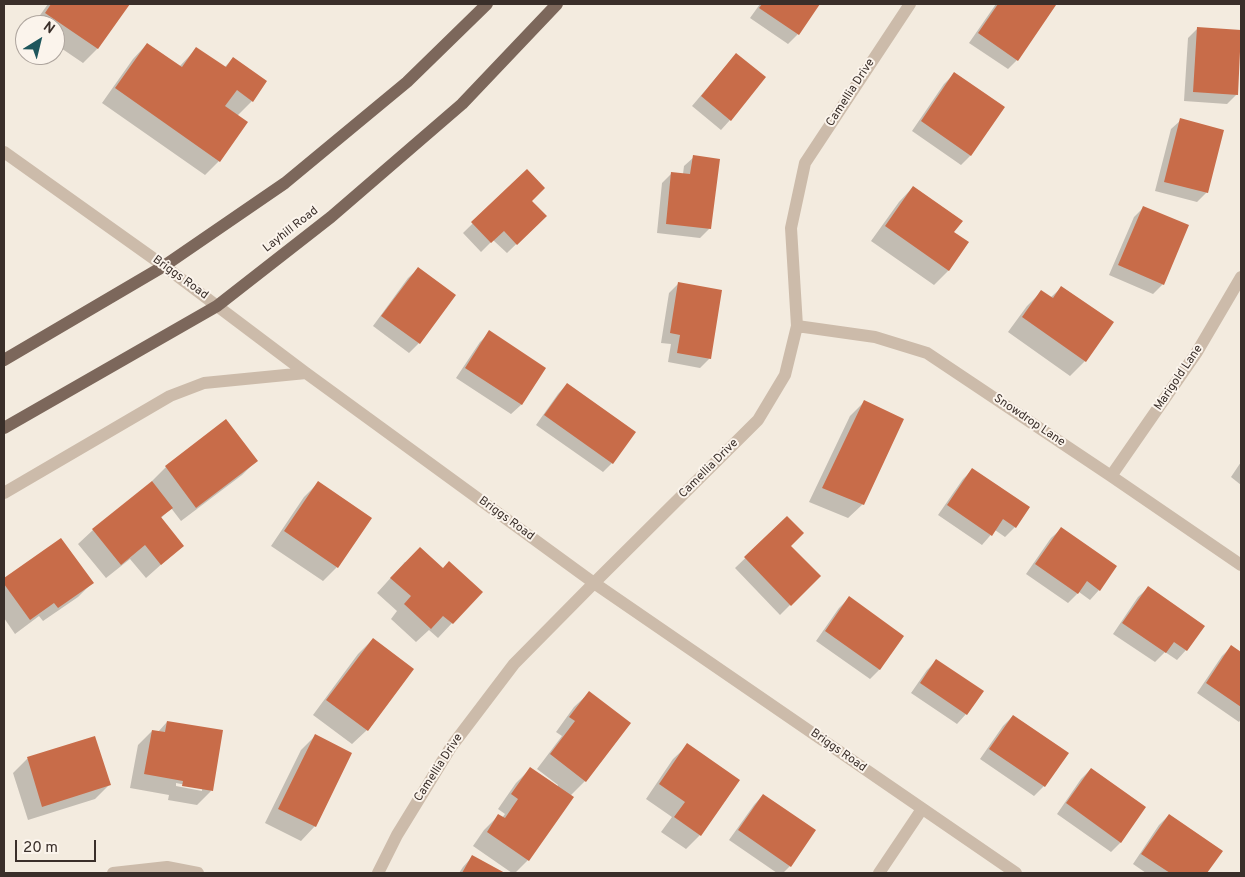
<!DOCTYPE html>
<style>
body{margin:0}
#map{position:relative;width:1245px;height:877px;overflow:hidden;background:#f3ebdf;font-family:Overpass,sans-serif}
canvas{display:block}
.frame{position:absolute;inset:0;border:5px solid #3a2f2a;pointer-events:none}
.north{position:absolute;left:15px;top:15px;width:50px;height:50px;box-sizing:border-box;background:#fbf4ec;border:1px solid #aea59e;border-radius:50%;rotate:36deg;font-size:14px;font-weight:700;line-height:20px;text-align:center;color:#3a2f2a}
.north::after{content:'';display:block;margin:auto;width:18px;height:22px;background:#1e565c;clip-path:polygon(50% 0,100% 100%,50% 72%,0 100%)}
.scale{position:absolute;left:15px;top:840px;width:81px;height:22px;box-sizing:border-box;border:2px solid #3a2f2a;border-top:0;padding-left:6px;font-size:15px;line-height:18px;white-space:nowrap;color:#3a2f2a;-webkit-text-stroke:4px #fbf4ec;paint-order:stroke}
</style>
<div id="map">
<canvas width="1245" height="877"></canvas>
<div class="frame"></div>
<div class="north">N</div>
<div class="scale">20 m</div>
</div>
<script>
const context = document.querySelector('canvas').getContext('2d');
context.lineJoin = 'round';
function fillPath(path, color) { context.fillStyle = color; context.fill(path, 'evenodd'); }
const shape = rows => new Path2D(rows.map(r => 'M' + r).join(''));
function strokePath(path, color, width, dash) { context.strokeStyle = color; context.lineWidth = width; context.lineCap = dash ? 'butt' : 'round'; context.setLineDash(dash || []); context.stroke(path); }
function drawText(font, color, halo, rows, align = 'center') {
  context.font = font + ' Overpass,sans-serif'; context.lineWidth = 4; context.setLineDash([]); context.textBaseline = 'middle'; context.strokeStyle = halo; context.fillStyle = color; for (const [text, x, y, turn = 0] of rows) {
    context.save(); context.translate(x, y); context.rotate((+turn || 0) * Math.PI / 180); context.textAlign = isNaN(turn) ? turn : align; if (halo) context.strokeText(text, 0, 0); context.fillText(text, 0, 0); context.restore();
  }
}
const shadow = shape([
 [48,4,128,4,97,49,83,63,55,44,55,25,33,25],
 [760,4,819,4,798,34,788,44,750,18],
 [996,4,1052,4,1055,6,1017,60,1008,69,969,43],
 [1198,28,1237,94,1227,104,1184,101,1188,38],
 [147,44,179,67,196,49,224,68,233,58,252,101,237,116,219,161,205,175,102,103,133,59],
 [736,54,730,120,721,130,692,106],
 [954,74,1003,108,970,156,961,165,912,131,944,84],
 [1181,120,1207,192,1197,202,1155,191,1171,129],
 [694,157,710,228,700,238,657,233,662,183,672,173,683,174,684,166],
 [527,170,530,201,545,216,507,253,493,240,481,252,463,233],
 [913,187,953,232,967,243,948,271,934,285,871,241,899,202],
 [1144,207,1163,284,1153,294,1109,275,1134,217],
 [418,269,454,296,419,343,409,353,373,326,408,278],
 [678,284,710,358,700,368,668,362,671,344,661,343,669,293],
 [1062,287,1112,322,1085,361,1070,376,1008,332,1027,306,1041,292,1050,298],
 [490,332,544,369,521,405,511,414,456,378,480,342],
 [567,384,612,463,603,472,536,425,558,394],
 [864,402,863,504,848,518,809,502,850,416],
 [256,461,242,475,181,521,171,508,160,519,182,546,146,578,130,559,106,578,78,544,93,530,152,482,152,481,166,467],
 [1241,462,1241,485,1231,477],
 [973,469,1015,527,1005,537,995,530,982,545,938,515,963,479],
 [318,483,337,567,323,581,271,546,304,497],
 [787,518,790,546,819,576,780,615,735,568],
 [1061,529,1099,590,1090,600,1079,592,1068,603,1026,574,1051,538],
 [61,539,92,583,78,597,43,621,39,616,15,634,4,618,4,580],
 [405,562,443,570,481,592,438,638,429,630,416,642,391,619,397,611,377,593],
 [1148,588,1186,650,1177,660,1165,652,1155,662,1113,634,1138,597],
 [849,598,903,636,879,670,870,679,816,641,839,608],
 [373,639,367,730,352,744,313,715,358,654],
 [1231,647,1241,653,1241,719,1239,722,1197,693,1222,656],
 [936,661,966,714,957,724,911,693,927,670],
 [589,693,585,781,570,796,528,860,515,873,512,873,473,846,484,830,498,816,502,818,505,814,498,809,516,783,530,769,557,787,558,785,537,769,562,736,556,732,574,707],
 [1013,716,1067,753,1044,786,1034,796,980,759,1003,726],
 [167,722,211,791,197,805,168,800,169,795,130,788,138,745,152,731,158,732],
 [176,783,202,788,202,791,176,786],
 [315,736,315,826,301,841,265,823,301,750],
 [94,738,109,785,95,799,28,820,13,773,27,759],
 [688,745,700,835,686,849,661,832,672,817,646,799,673,759],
 [1091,769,1121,842,1111,852,1057,814,1081,779],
 [763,795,790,866,783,873,777,873,729,840,754,805],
 [1169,815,1221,851,1206,873,1146,873,1133,864,1159,825],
 [472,857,502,873,459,873,463,867]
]);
const building = shape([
 [51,4,130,4,98,49,45,13],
 [762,4,820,4,799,35,759,8],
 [998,4,1054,4,1056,5,1018,61,978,33],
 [1197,27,1241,30,1238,95,1193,92],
 [147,43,182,67,196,47,226,67,233,57,267,81,253,102,237,90,225,106,248,122,220,162,115,88],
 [736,53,766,77,731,121,701,96],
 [954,72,1005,107,971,156,921,121],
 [1180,118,1224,130,1208,193,1164,182],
 [693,155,720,159,711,229,666,224,671,172,690,174],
 [527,169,545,188,532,201,547,216,517,245,504,231,491,243,471,222],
 [913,186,963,221,954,232,969,242,949,271,885,226],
 [1143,206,1189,225,1164,285,1118,265],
 [418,267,456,295,420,344,381,316],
 [678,282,722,290,711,359,677,353,680,335,670,333],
 [1061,286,1114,322,1086,362,1022,317,1041,290,1053,298],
 [489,330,546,368,522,405,465,368],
 [567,383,636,432,613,464,544,415],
 [864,400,904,419,864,505,822,488],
 [226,419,258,461,196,508,165,466],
 [972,468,1030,507,1016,528,1003,519,992,536,947,505],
 [152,481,173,508,161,517,184,546,161,565,145,545,121,565,92,529],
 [318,481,372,518,338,568,284,531],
 [787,516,804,533,791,546,821,576,791,606,744,557],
 [1061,527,1117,566,1100,591,1087,581,1078,594,1035,564],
 [61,538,94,583,58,608,54,603,30,620,4,584,4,578],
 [420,547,443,568,449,561,483,592,453,624,443,616,431,629,404,604,411,596,390,578],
 [1148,586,1205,626,1187,651,1174,642,1166,653,1122,623],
 [849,596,904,636,880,670,825,631],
 [373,638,414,669,368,731,326,700],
 [1231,645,1241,652,1241,707,1206,683],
 [936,659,984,691,967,715,920,683],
 [589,691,631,723,586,782,550,754,575,721,569,717],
 [1013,715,1069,753,1045,787,989,749],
 [167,721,223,730,213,791,182,786,183,781,144,774,152,730,165,732],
 [315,734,352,753,316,827,278,809],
 [95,736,111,785,42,807,27,757],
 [687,743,740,780,701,836,674,817,685,802,659,784],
 [530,767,574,797,529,861,487,832,498,814,505,818,518,799,511,794],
 [1091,768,1146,807,1121,843,1066,803],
 [763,794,816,830,791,867,738,830],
 [1169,814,1223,851,1207,873,1170,873,1141,854],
 [472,855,505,873,462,873]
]);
const minor = shape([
 [4,152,164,266,306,373,594,583,1016,873],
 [797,326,875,337,927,353,1111,476,1241,565],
 [1111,476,1197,352,1241,277],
 [4,493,170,396,204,383,306,373],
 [113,873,167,867,198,873],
 [378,873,397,835,451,747,514,664,594,583,758,420,785,375,797,326,791,228,805,163,910,4],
 [879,873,922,809]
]);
const major = shape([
 [4,360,164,266,285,183,407,82,487,4],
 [4,428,217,306,331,217,462,104,557,4]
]);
const streetNames = [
 ["Camellia Drive",851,93,-57],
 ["Layhill Road",291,230,-38],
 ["Briggs Road",180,278,36],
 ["Marigold Lane",1179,378,-56],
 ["Snowdrop Lane",1029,421,34],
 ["Camellia Drive",709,469,-45],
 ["Briggs Road",506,519,36],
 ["Briggs Road",838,751,35],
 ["Camellia Drive",439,768,-57]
];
fillPath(shadow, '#0003');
fillPath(building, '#c86c49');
strokePath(minor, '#cba', 12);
strokePath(major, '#7c675b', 12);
drawText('12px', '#3a2f2a', '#fbf4ec', streetNames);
</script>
